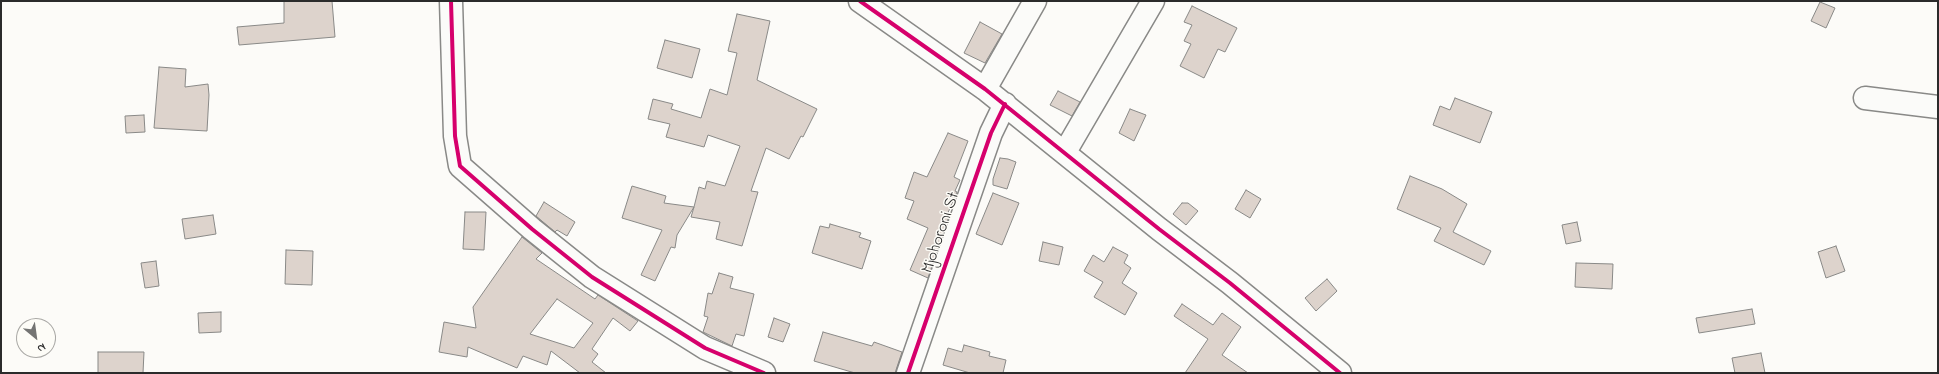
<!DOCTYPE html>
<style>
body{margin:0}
#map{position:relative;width:1939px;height:374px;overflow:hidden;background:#fcfbf8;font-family:"Indie Flower",sans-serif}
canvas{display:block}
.frame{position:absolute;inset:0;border:2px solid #2b2b2b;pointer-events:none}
.north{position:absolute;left:16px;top:318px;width:40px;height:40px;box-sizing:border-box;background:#fdfcf7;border:1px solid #a9a8a5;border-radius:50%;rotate:151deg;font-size:11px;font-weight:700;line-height:16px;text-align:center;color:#2b2b2b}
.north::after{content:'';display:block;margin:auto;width:14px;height:18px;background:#747473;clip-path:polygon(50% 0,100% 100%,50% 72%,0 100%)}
</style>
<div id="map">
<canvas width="1939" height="374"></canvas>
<div class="frame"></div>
<div class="north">N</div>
</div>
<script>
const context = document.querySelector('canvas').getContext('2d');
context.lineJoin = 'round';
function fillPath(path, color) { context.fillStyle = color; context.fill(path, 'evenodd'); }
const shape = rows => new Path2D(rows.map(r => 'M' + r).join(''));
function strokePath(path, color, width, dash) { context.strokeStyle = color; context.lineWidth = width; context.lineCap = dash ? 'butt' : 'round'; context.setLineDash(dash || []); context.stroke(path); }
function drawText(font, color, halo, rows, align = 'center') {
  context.font = font + ' "Indie Flower",sans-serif'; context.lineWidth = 3; context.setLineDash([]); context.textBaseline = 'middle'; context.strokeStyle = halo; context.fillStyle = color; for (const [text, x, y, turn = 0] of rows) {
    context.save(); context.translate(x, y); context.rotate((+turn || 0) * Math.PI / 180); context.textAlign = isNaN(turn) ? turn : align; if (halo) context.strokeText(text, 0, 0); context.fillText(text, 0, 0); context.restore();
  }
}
const building = shape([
 [284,1,332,1,335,37,239,45,237,27,284,23,284,1],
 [1820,2,1835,8,1826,28,1811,21,1820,2],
 [1192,6,1237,28,1225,52,1218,49,1204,78,1180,66,1191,44,1184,41,1192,25,1184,22,1192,6],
 [737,14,770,21,757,80,817,109,803,137,801,136,789,159,766,148,751,191,758,192,742,246,716,239,720,222,691,217,694,207,677,235,675,248,671,247,655,281,641,275,662,230,622,218,632,186,666,196,664,203,694,207,699,187,705,189,707,181,725,186,740,146,708,135,704,147,666,137,670,124,648,119,653,99,673,104,671,109,701,118,710,89,727,95,737,53,728,51,737,14],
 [980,22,1002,34,985,63,964,53,980,22],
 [665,40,700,49,692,78,657,68,665,40],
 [159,67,186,69,185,87,208,84,209,95,207,131,154,128,159,67],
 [1058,91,1080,102,1072,116,1050,105,1058,91],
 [1455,98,1492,112,1480,143,1433,125,1440,106,1450,110,1455,98],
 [1130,109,1146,115,1134,141,1119,133,1130,109],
 [144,115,145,132,126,133,125,116,144,115],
 [948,133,968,141,954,177,960,180,955,191,957,192,947,215,949,216,928,278,910,270,928,228,907,219,914,201,905,198,914,172,927,177,948,133],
 [1000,158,1008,159,1016,162,1007,189,993,185,993,179,1000,158],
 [1410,176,1442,189,1467,204,1453,232,1491,251,1484,265,1434,241,1441,228,1397,209,1410,176],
 [1246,190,1261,199,1250,218,1235,209,1246,190],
 [993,193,1019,203,1002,245,976,234,993,193],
 [544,202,575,222,567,236,557,230,555,232,536,216,544,202],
 [1182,203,1188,203,1198,211,1186,225,1173,214,1182,203],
 [465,212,486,212,484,250,463,249,465,212],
 [213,215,216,234,185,239,182,219,213,215],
 [1577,222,1581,241,1566,244,1562,225,1577,222],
 [830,224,861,233,859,237,871,241,862,269,812,253,820,226,829,228,830,224],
 [522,237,542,253,536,259,595,299,598,295,638,321,630,331,613,318,592,349,598,354,592,362,606,373,580,373,551,351,547,365,523,356,517,368,468,347,467,357,439,352,444,322,476,328,473,307,522,237],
 [557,299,593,323,574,348,530,334,557,299],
 [1043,242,1063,247,1059,265,1039,261,1043,242],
 [1836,246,1845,271,1826,278,1818,252,1836,246],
 [1113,247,1128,255,1124,263,1131,268,1122,283,1137,293,1125,315,1094,297,1103,282,1084,271,1093,255,1104,262,1113,247],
 [286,250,313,251,312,285,285,284,286,250],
 [156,261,159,286,145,288,141,263,156,261],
 [1576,263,1613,264,1612,289,1575,287,1576,263],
 [719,273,733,277,730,288,754,294,744,336,736,334,732,346,703,332,708,317,704,316,708,293,712,294,719,273],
 [1327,279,1337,291,1316,311,1305,298,1327,279],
 [1182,304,1213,325,1222,313,1241,327,1222,355,1248,373,1185,373,1208,339,1174,316,1182,304],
 [1752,309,1755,324,1699,333,1696,318,1752,309],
 [221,312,221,332,199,333,198,313,221,312],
 [774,318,790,324,783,342,768,337,774,318],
 [823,332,872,346,874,342,902,352,895,373,855,373,814,361,823,332],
 [964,345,990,352,989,356,1006,360,1003,373,970,373,943,365,948,348,962,352,964,345],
 [98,352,144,352,143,373,98,373,98,352],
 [1761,353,1765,373,1735,373,1732,358,1761,353]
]);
const minor = shape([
 [451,1,455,136,460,166,532,229,592,277,705,348,764,373],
 [860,1,985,89,1159,229,1230,283,1340,373],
 [985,89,1035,1],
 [1865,98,1938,107],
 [1065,152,1153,1],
 [908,373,991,133,1005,104]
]);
const cycleway = shape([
 [451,1,455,136,460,166,532,229,592,277,705,348,764,373],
 [860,1,985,89,1159,229,1230,283,1340,373],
 [908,373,991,133,1005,104]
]);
const streetNames = [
 ["Mjohoroni St",942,233,-71]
];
fillPath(building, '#ddd3cc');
strokePath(building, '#898987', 1);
strokePath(minor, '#898987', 25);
strokePath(minor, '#fbfbf9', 22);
strokePath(cycleway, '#d6006c', 4);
drawText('17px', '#2b2b2b', '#fdfcf7', streetNames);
</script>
